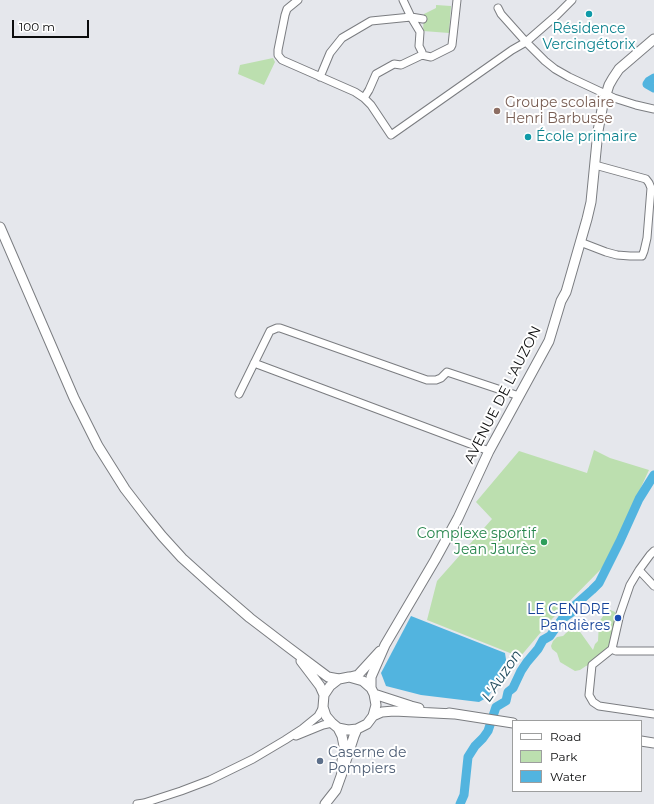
<!DOCTYPE html>
<meta charset="utf-8">
<style>
body{margin:0}
#map{position:relative;width:654px;height:804px;overflow:hidden;background:#e5e7ec;font-family:Montserrat,sans-serif}
canvas{display:block}
.legend{position:absolute;left:512px;top:720px;width:130px;height:72px;box-sizing:border-box;background:#fff;border:1px solid #9d9e9e;margin:0;padding:5px 7px;list-style:none;font-size:12px;color:#0b0c0d}
.legend li{display:flex;align-items:center;gap:8px;height:20px}
.legend b{width:20px;border:1px solid #9d9e9e}
.scale{position:absolute;left:12px;top:20px;width:77px;height:18px;box-sizing:border-box;border:2px solid #0b0c0d;border-top:0;padding-left:5px;font-size:12px;line-height:14px;white-space:nowrap;color:#0b0c0d;-webkit-text-stroke:3px #fff;paint-order:stroke}
</style>
<div id="map">
<canvas width="654" height="804"></canvas>
<ul class="legend">
<li><b style="height:5px;background:#fff"></b>Road</li>
<li><b style="height:11px;background:#bcdfaf"></b>Park</li>
<li><b style="height:11px;background:#52b4df"></b>Water</li>
</ul>
<div class="scale">100 m</div>
</div>
<script>
const context = document.querySelector('canvas').getContext('2d');
context.lineJoin = 'round';
function fillPath(path, color) { context.fillStyle = color; context.fill(path, 'evenodd'); }
const shape = rows => new Path2D(rows.map(r => 'M' + r).join(''));
function strokePath(path, color, width, dash) { context.strokeStyle = color; context.lineWidth = width; context.lineCap = dash ? 'butt' : 'round'; context.setLineDash(dash || []); context.stroke(path); }
function drawText(font, color, halo, rows, align = 'center') {
  context.font = font + ' Montserrat,sans-serif'; context.lineWidth = 4; context.setLineDash([]); context.textBaseline = 'middle'; context.strokeStyle = halo; context.fillStyle = color; for (const [text, x, y, turn = 0] of rows) {
    context.save(); context.translate(x, y); context.rotate((+turn || 0) * Math.PI / 180); context.textAlign = isNaN(turn) ? turn : align; if (halo) context.strokeText(text, 0, 0); context.fillText(text, 0, 0); context.restore();
  }
}
const green = shape([
 [436,5,451,6,449,33,423,31,424,14,436,8],
 [273,58,275,62,264,85,238,74,240,65],
 [594,450,610,458,649,470,605,565,552,619,520,657,427,620,437,581,492,519,476,502,519,451,587,473],
 [608,609,615,612,617,619,609,647,589,665,586,666,580,670,575,671,560,662,557,653,552,649,551,646,553,641,557,637,563,636,566,633,573,628,578,629,593,650,595,644,598,641,599,622]
]);
const water = shape([
 [411,616,505,653,507,666,488,697,479,702,421,695,386,686,381,673]
]);
const river = shape([
 [654,78,649,81,647,84,654,88],
 [460,804,464,795,468,757,475,746,483,738,488,731,496,707,506,701,508,692,513,688,521,671,527,662,538,649,543,640,550,636,562,619,572,612,574,606,592,590,599,583,620,541,639,499,654,475]
]);
const minor = shape([
 [298,0,287,9,285,15,278,50,278,55,282,60,355,92,364,98,371,105,391,135,512,50,526,42,557,15,572,0],
 [403,0,411,17,420,32,419,46,422,52,422,55],
 [498,8,501,14,526,42,545,61,555,69,569,77,614,98,636,105,654,109],
 [320,77,330,53,342,38,371,21,411,17,423,19],
 [364,98,369,90,376,74,394,64,401,65,422,55,431,57,451,47,452,45,457,0],
 [580,242,606,252,617,255,630,256,642,256,644,251,647,238,651,188,649,183,646,179,595,165],
 [254,363,489,451],
 [239,394,270,331,277,328,280,328,427,380,436,380,441,378,447,372,519,396],
 [654,551,650,555,639,570,630,585,620,614,612,649,592,665,589,695,593,702,599,706,654,714],
 [639,570,654,586],
 [612,649,616,651,654,651],
 [296,736,323,725,332,723],
 [137,804,144,803,181,791,210,780,253,759,285,740,302,729,318,716,323,707]
]);
const major = shape([
 [0,227,74,398,98,446,125,489,145,515,162,536,182,558,213,586,250,618,288,647,328,677,339,679],
 [301,661,320,686,324,695],
 [350,677,358,675,380,651],
 [371,688,371,677,385,645,435,560,458,518,489,451,549,341,561,301,566,292,587,219,591,202,598,131,603,104,609,85,613,78,619,69,654,39],
 [374,694,411,706,419,708],
 [449,713,513,723],
 [373,716,376,705,374,694,371,688,363,681,349,677,339,679,330,686,324,695,323,707,326,716,332,723,338,728,348,730,357,729,367,724,373,716,382,712,394,711,454,714],
 [338,728,342,736,344,746,342,761],
 [641,741,654,743],
 [325,804,336,790,341,776,354,736,357,729]
]);
const markers = [
 [589,14,4,"#0f9aa8"],
 [497,111,4,"#8d6e63"],
 [528,137,4,"#0f9aa8"],
 [544,542,4,"#2e9e5b"],
 [618,618,4,"#1a4fb4"],
 [320,761,4,"#5c6f8a"]
];
const cultureNames = [
 ["Résidence",589,29],
 ["Vercingétorix",589,45],
 ["École primaire",536,137,"left"]
];
const educationNames = [
 ["Groupe scolaire",505,103],
 ["Henri Barbusse",505,119]
];
const streetNames = [
 ["AVENUE DE L'AUZON",503,395,-63]
];
const leisureNames = [
 ["Complexe sportif",536,534],
 ["Jean Jaurès",536,550]
];
const transitNames = [
 ["LE CENDRE",610,610],
 ["Pandières",610,626]
];
const serviceNames = [
 ["Caserne de",328,753],
 ["Pompiers",328,769]
];
const waterNames = [
 ["L'Auzon",502,676,-56]
];
fillPath(green, '#bcdfaf');
fillPath(water, '#52b4df');
strokePath(river, '#52b4df', 9);
strokePath(minor, '#7b7d81', 9);
strokePath(major, '#7b7d81', 11);
strokePath(minor, '#fff', 7);
strokePath(major, '#fff', 9);
for (const [x, y, r, color] of markers) { const dot = new Path2D(); dot.arc(x, y, r, 0, 2 * Math.PI); context.fillStyle = color; context.fill(dot); strokePath(dot, '#fff', 1.5); }
drawText('14px', '#0d838f', '#fff', cultureNames);
drawText('14px', '#785e54', '#fff', educationNames, 'left');
drawText('14px', '#0b0c0d', '#fff', streetNames);
drawText('14px', '#27864d', '#fff', leisureNames, 'right');
drawText('14px', '#164399', '#fff', transitNames, 'right');
drawText('14px', '#4e5e75', '#fff', serviceNames, 'left');
drawText('italic 15px', '#224c5e', '#fff', waterNames);
</script>
